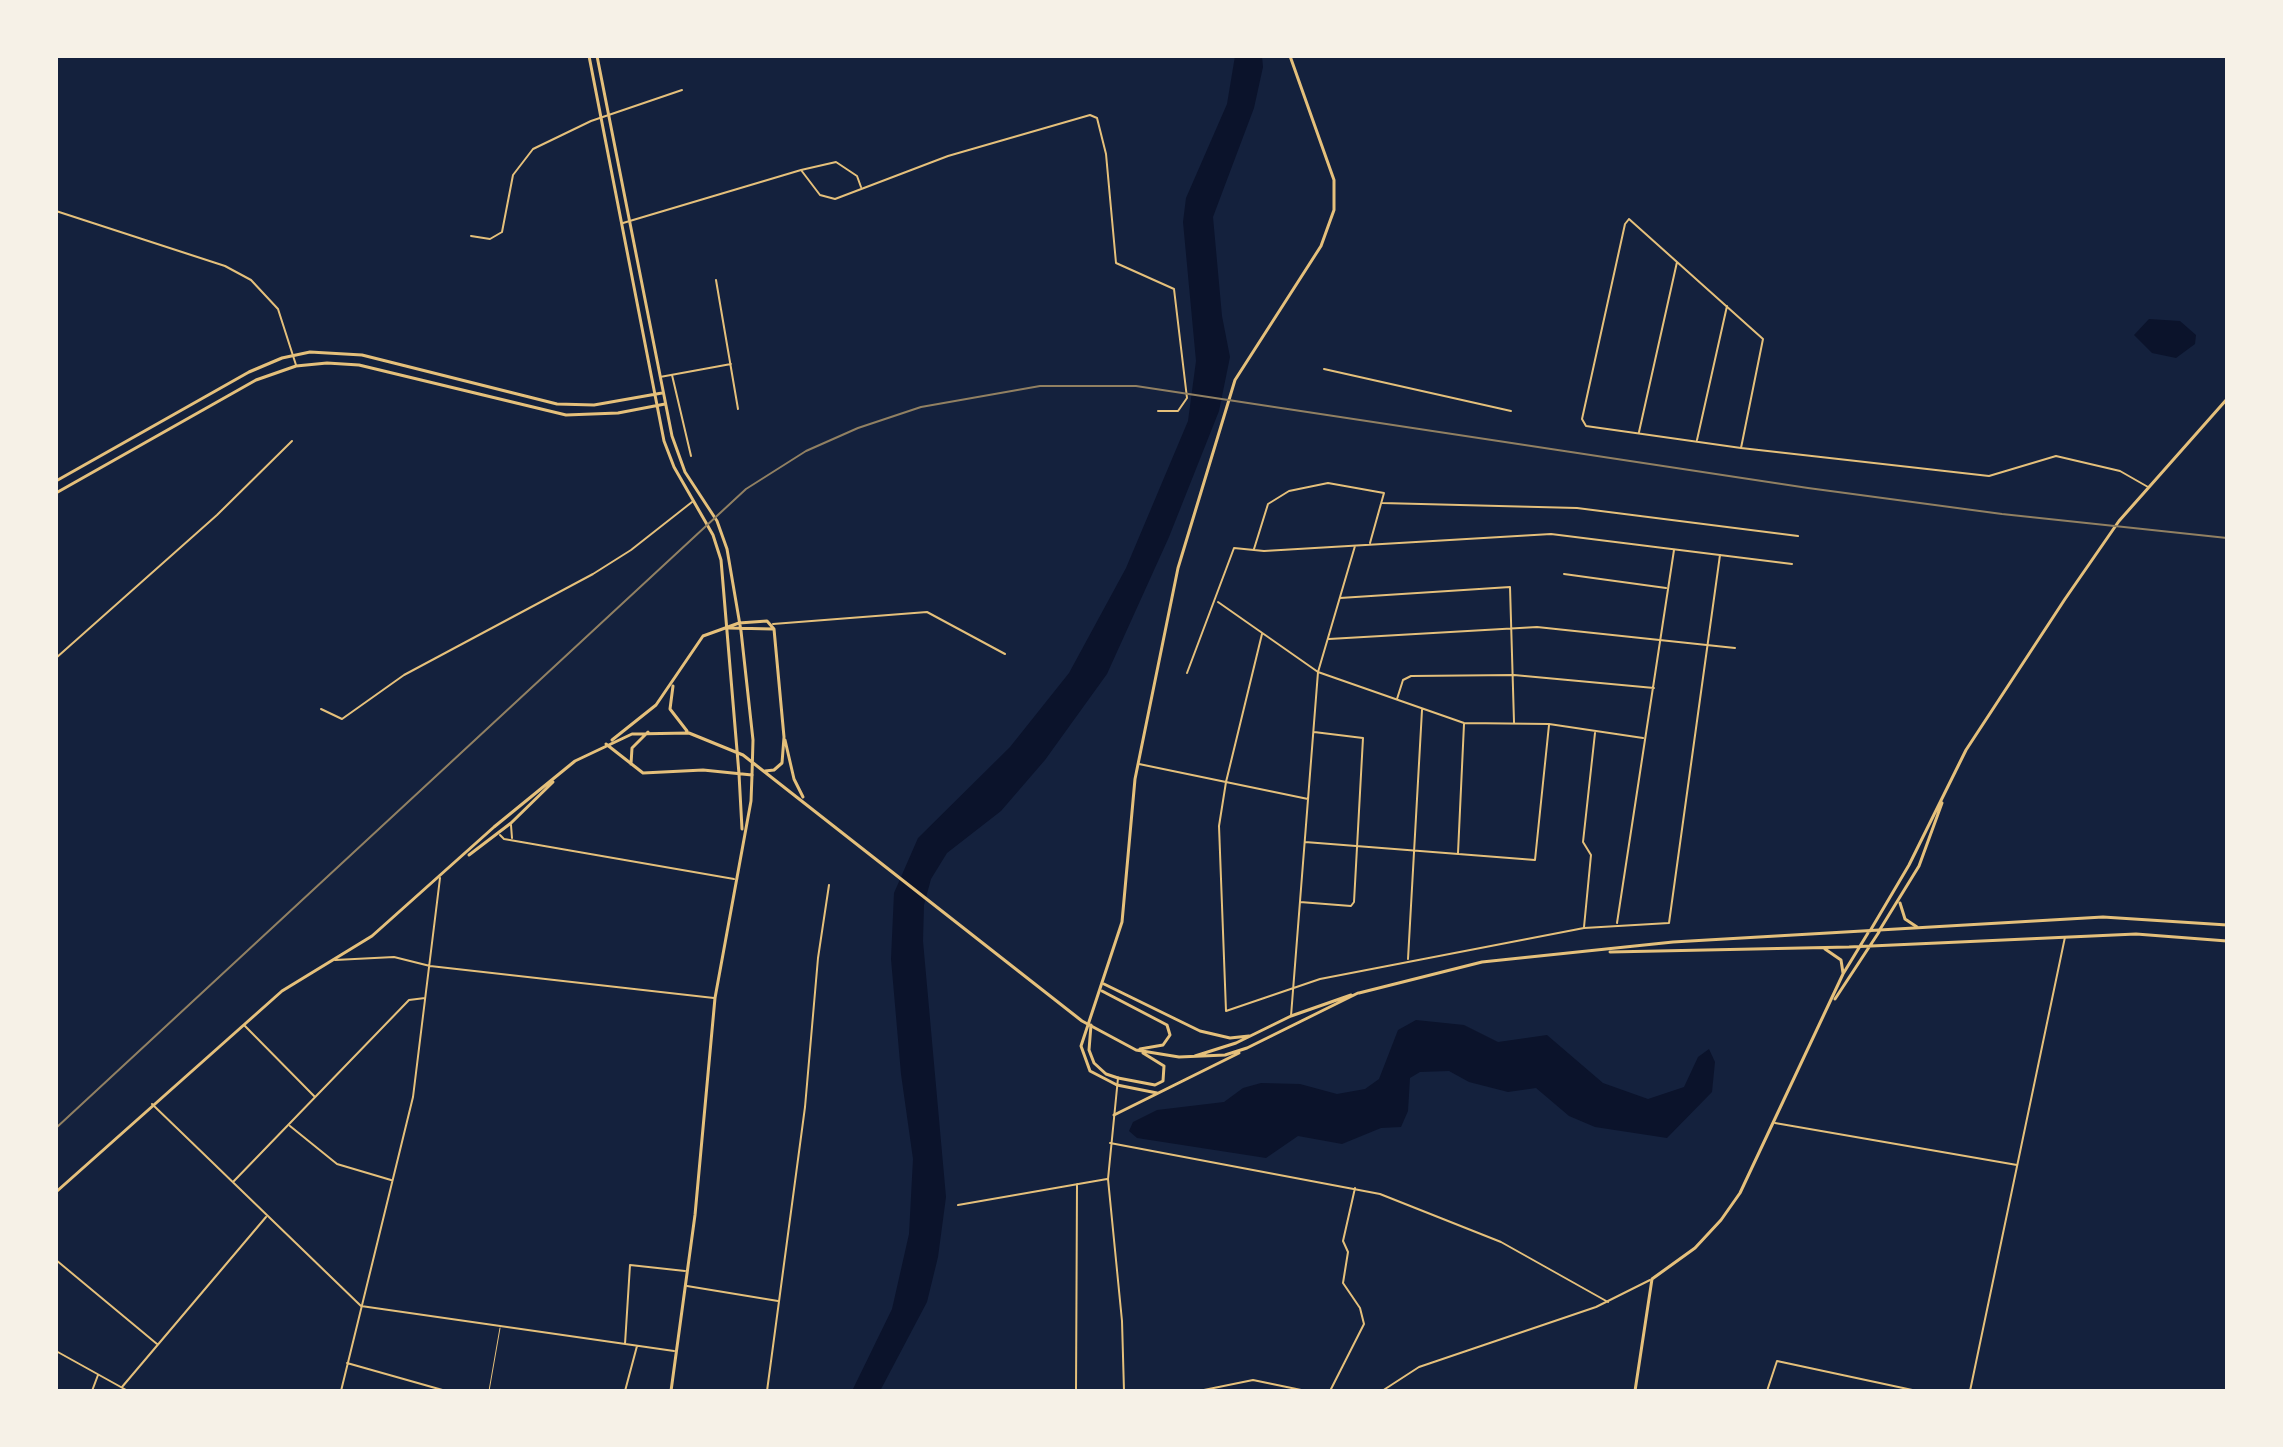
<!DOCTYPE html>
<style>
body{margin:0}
#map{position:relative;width:2283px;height:1447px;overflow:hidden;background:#14213d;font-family:"Varela Round",sans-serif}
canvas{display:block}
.frame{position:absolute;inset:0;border:58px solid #f6f1e7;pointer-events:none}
</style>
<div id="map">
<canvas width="2283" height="1447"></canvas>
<div class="frame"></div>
</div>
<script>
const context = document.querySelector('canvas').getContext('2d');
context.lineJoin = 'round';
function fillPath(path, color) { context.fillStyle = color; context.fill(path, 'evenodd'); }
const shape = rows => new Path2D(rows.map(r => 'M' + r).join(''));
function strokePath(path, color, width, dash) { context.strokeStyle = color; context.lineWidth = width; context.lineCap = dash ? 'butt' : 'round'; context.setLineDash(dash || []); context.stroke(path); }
const water = shape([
 [1235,56,1262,56,1263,67,1254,108,1213,217,1222,316,1230,357,1219,411,1169,537,1107,674,1045,760,1001,811,947,853,931,879,924,905,923,941,946,1197,938,1257,927,1302,880,1391,852,1391,892,1309,909,1234,913,1159,901,1074,891,959,894,893,918,838,1010,747,1069,673,1126,568,1188,421,1196,361,1183,222,1186,198,1227,104],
 [2149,319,2180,321,2196,335,2195,344,2176,358,2152,353,2134,335],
 [1416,1020,1464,1025,1498,1042,1547,1035,1603,1083,1648,1099,1684,1087,1698,1057,1709,1049,1715,1062,1712,1092,1667,1138,1595,1127,1569,1116,1536,1088,1508,1092,1469,1082,1449,1071,1420,1072,1410,1078,1408,1111,1401,1127,1381,1128,1342,1144,1298,1136,1266,1158,1137,1138,1129,1131,1133,1122,1157,1110,1224,1102,1243,1088,1261,1083,1300,1084,1337,1094,1365,1089,1379,1079,1398,1030]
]);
const pedestrian = shape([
 [489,1391,500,1328]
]);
const minor = shape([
 [801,170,836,162,857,176,861,187],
 [56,211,225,266,251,280,278,309,296,365],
 [623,223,801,170,820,195,835,199,948,156,1090,115,1097,118,1106,154,1116,263,1174,289,1187,398,1178,411,1158,411],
 [471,236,490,239,502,232,513,175,533,149,591,121,682,90],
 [716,280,738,409],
 [1324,369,1511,411],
 [672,375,691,456],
 [660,377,731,364],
 [1639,432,1677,262],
 [1697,440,1727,306],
 [1741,448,1763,339,1629,219,1625,224,1582,419,1586,426,1741,448,1989,476,2056,456,2120,471,2148,487],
 [1382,503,1577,508,1798,536],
 [1254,549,1268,504,1289,491,1328,483,1384,493,1370,543],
 [1564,574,1666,588],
 [1340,598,1510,587,1514,722],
 [1218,602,1318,672,1464,723,1549,724,1643,738],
 [773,624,927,612,1005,654],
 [1262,634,1226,782,1219,826,1226,1011,1320,979,1584,928,1669,923,1720,555],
 [1329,639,1537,627,1735,648],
 [56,658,217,515,292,441],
 [1187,673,1234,548,1264,551,1551,534,1792,564],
 [1397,699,1403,680,1411,676,1514,675,1654,688],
 [321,709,342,719,404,675,593,574,631,550,692,502],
 [1139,764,1308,799],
 [511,825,512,838],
 [500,835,504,839,734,879],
 [1305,842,1535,860,1549,725],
 [1458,853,1464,724],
 [1300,902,1351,906,1354,902,1363,738,1314,732],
 [1617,923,1674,550],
 [1584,927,1591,855,1583,842,1595,733],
 [1408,959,1422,710],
 [335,960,394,957,430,966,714,998],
 [1291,1016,1318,672,1355,546],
 [244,1025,315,1097],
 [1118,1078,1108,1179,1122,1321,1124,1391],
 [152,1104,361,1306,674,1351],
 [1775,1123,2017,1165],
 [290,1126,337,1164,391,1180],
 [1110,1143,1380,1194,1501,1242,1608,1302],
 [233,1182,409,1000,425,998],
 [958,1205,1107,1179],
 [56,1260,157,1344],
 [687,1286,778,1301],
 [625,1344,630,1265,685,1271],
 [56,1351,128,1391],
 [347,1363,446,1391],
 [122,1387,266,1217],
 [92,1391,98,1375],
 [341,1391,413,1097,440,878],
 [625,1391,637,1346],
 [767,1391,805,1107,818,958,829,885],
 [1076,1391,1077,1184],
 [1199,1391,1253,1380,1306,1391],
 [1330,1391,1364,1324,1360,1308,1343,1283,1348,1252,1343,1241,1355,1188],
 [1382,1391,1419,1367,1596,1307,1650,1280],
 [1767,1391,1777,1361,1917,1391]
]);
const tertiary = shape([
 [1970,1391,2065,937]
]);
const secondary = shape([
 [739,774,742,829],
 [1900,903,1905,919,1917,927],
 [1870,931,1909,865,1966,750,2065,599,2119,521,2227,399],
 [1879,931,1919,866,1942,803],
 [1091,1025,1089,1050,1094,1063,1106,1074,1118,1078],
 [1117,1085,1090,1071,1081,1046,1122,922,1135,779,1178,568,1235,380,1321,246,1334,210,1334,180,1290,56],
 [671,1391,695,1215,715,998,751,801,752,775]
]);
const primary = shape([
 [589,56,664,441,674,467,713,535,721,560,739,774],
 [597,56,672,436,685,472,717,521,727,549,741,631,753,740,752,775,703,770,643,773,606,744],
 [56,481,249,372,282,358,310,352,362,355,557,404,594,405,662,393],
 [56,493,256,380,296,366,327,363,359,365,566,415,618,413,665,404],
 [729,628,773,629],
 [673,686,670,709,687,731],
 [612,740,656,705,703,636,739,623,767,621,774,629,784,737,782,763,774,770,765,771],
 [785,740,794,779,803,797],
 [631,764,632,748,648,732],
 [469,855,511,823,553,782],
 [1825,949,1841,960,1843,973],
 [1610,952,1849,947,2136,934,2227,941],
 [1104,984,1200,1031,1230,1038,1249,1036],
 [1102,991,1167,1025,1170,1035,1163,1045,1140,1049],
 [1359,993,1482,962,1673,942,2103,917,2227,925],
 [1835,999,1879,932],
 [1195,1056,1236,1043,1291,1016,1351,995],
 [1118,1078,1155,1085,1163,1081,1164,1066,1143,1053],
 [1117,1085,1157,1093],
 [1114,1115,1239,1053],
 [56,1192,282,991,372,936,494,827,575,761,632,734,689,733,743,755,1082,1021,1136,1050,1179,1057,1225,1055,1247,1048,1358,993],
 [1635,1391,1652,1279,1695,1248,1721,1220,1740,1193,1843,974,1868,933]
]);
const rail = shape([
 [56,1128,746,489,806,451,858,428,921,407,1040,386,1136,386,1808,488,2002,514,2227,538]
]);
fillPath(water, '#0b132b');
strokePath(pedestrian, '#e5c07b', 1);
strokePath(minor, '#e5c07b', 2);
strokePath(tertiary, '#e5c07b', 2);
strokePath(secondary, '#e5c07b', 3);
strokePath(primary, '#e5c07b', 3);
strokePath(rail, '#918062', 2);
</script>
